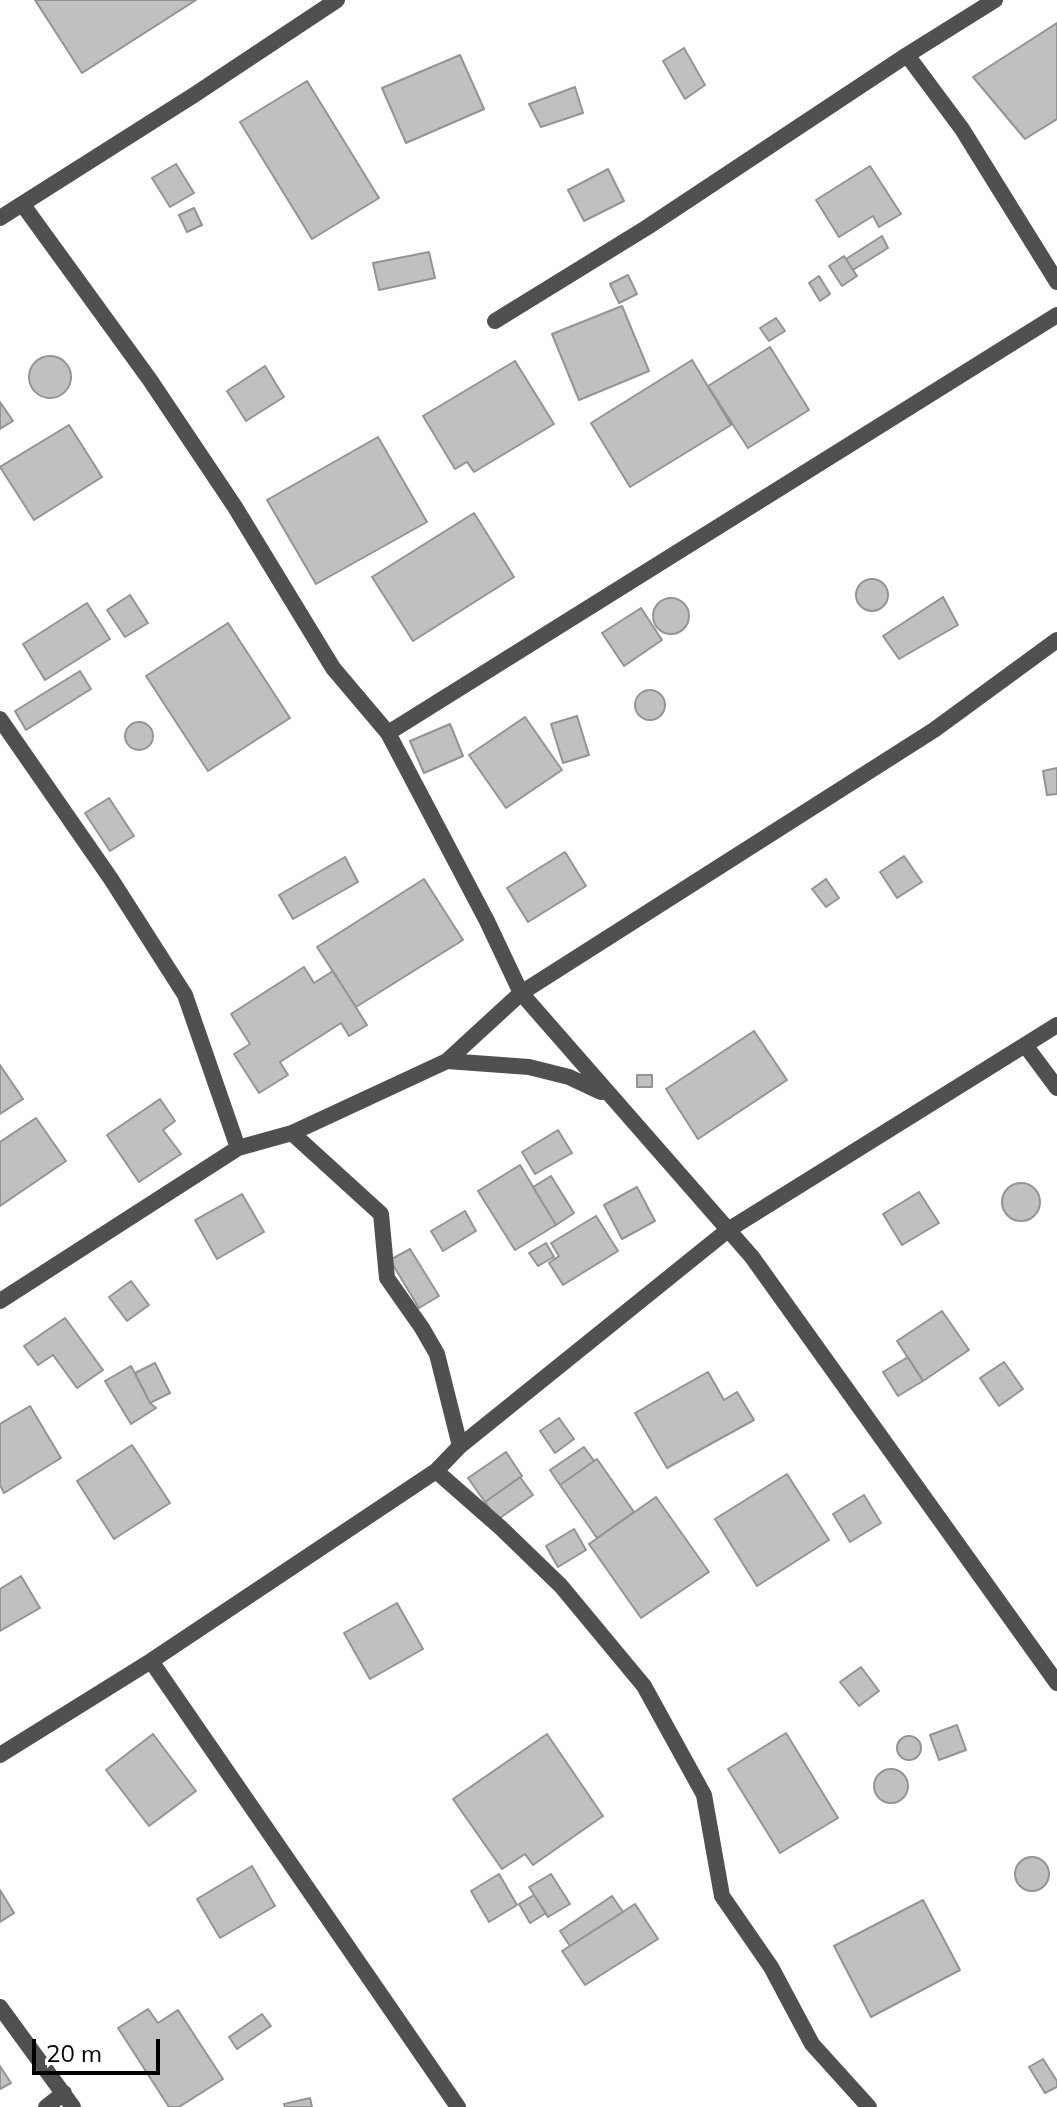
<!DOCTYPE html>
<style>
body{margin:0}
#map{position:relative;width:1057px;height:2107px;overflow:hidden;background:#fff;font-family:Mulish,sans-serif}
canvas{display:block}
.scale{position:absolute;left:32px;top:2039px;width:128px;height:36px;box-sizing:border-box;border:4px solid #000;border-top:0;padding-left:10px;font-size:24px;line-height:28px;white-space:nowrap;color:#000;-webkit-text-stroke:6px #fff;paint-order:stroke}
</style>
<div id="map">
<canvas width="1057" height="2107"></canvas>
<div class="scale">20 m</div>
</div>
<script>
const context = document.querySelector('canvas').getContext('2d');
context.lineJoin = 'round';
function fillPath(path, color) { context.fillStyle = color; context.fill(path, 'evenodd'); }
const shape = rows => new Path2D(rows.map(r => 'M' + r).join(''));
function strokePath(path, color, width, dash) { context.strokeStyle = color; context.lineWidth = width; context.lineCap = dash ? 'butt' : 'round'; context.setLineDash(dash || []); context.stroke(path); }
const building = shape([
 [35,0,196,0,82,73,35,0],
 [1057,23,1057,119,1025,139,973,77,1057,23],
 [684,48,705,85,685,99,663,61,684,48],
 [460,55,484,109,406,143,382,88,460,55],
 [307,81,379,198,312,239,240,122,307,81],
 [575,87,583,113,541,127,529,104,575,87],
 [176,164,194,193,170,207,152,178,176,164],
 [870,166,901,214,879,227,873,216,839,237,816,200,870,166],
 [608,169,624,201,584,221,568,190,608,169],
 [194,208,202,225,187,232,179,215,194,208],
 [882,236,888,248,853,270,846,259,882,236],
 [429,252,435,278,379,290,373,263,429,252],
 [844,256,857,276,842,286,829,266,844,256],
 [628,275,637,294,619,303,610,284,628,275],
 [819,276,830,294,820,301,809,283,819,276],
 [622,306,649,371,579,400,552,334,622,306],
 [776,318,785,331,769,341,760,328,776,318],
 [770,347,809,410,748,448,708,386,770,347],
 '29 377a21 21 0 1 1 42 0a21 21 0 1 1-42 0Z',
 [692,360,731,425,630,487,591,423,692,360],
 [515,361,554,424,474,472,467,462,455,469,423,416,515,361],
 [265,366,284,397,246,421,227,391,265,366],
 [0,402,13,421,0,429,0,402],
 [69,425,102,477,34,520,0,467,69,425],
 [378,437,427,522,316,584,267,500,378,437],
 [474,513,514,577,413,641,372,577,474,513],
 '856 595a16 16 0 1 1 32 0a16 16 0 1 1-32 0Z',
 [130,595,148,623,125,637,107,610,130,595],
 [943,597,958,625,899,659,883,636,943,597],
 '653 616a18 18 0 1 1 36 0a18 18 0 1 1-36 0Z',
 [87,603,110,639,45,680,23,644,87,603],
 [641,608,662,640,624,666,602,633,641,608],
 [228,623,290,718,208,771,146,676,228,623],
 [80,671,91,689,26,730,15,711,80,671],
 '635 705a15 15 0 1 1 30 0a15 15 0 1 1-30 0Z',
 [577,716,589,755,563,763,551,724,577,716],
 [525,717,562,770,506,808,469,755,525,717],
 '125 736a14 14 0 1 1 28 0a14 14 0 1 1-28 0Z',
 [450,724,463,756,424,773,410,741,450,724],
 [1057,768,1057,794,1047,795,1043,771,1057,768],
 [109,798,134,836,110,851,85,813,109,798],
 [565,852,586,886,528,922,507,888,565,852],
 [904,856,922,882,897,898,880,872,904,856],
 [345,857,358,882,293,919,279,895,345,857],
 [424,879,463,940,356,1007,317,947,424,879],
 [826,879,839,898,826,907,812,889,826,879],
 [304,967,314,983,333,971,367,1025,349,1036,341,1023,280,1062,288,1075,259,1093,234,1054,250,1044,231,1014,304,967],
 [754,1031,787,1080,698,1139,666,1089,754,1031],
 [0,1065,23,1099,0,1114,0,1065],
 [637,1075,652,1075,652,1087,637,1087,637,1075],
 [160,1099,175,1121,163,1130,181,1154,139,1182,107,1135,160,1099],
 [36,1118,66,1161,0,1206,0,1142,36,1118],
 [558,1130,572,1153,535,1174,522,1152,558,1130],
 [520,1165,556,1225,515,1250,478,1191,520,1165],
 [551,1176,574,1213,556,1225,533,1187,551,1176],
 '1002 1202a19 19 0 1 1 38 0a19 19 0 1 1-38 0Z',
 [637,1187,655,1221,622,1239,604,1205,637,1187],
 [919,1192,939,1223,902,1245,883,1214,919,1192],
 [242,1194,264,1232,217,1259,195,1220,242,1194],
 [465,1211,476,1231,443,1251,431,1231,465,1211],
 [596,1216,618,1251,563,1285,549,1263,559,1256,551,1243,596,1216],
 [546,1243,554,1257,538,1266,529,1253,546,1243],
 [410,1249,439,1296,419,1308,390,1260,410,1249],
 [131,1281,149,1305,127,1321,109,1297,131,1281],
 [942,1311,969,1350,923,1381,897,1341,942,1311],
 [65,1318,103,1370,77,1388,53,1355,38,1365,24,1346,65,1318],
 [908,1357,923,1381,898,1396,883,1372,908,1357],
 [1004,1362,1023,1389,999,1406,980,1378,1004,1362],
 [155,1363,170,1393,150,1403,135,1373,155,1363],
 [131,1366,150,1403,156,1408,131,1424,105,1381,131,1366],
 [708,1372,724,1400,737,1392,754,1420,667,1468,635,1413,708,1372],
 [30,1406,61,1458,4,1493,0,1485,0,1424,30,1406],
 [559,1418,574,1439,555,1453,540,1431,559,1418],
 [132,1445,170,1503,114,1539,77,1481,132,1445],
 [584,1447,594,1461,560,1485,550,1470,584,1447],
 [506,1452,522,1476,485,1502,468,1478,506,1452],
 [597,1459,634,1512,597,1538,560,1485,597,1459],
 [787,1474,829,1540,757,1586,715,1519,787,1474],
 [520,1477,533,1495,497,1520,485,1502,520,1477],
 [864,1495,881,1523,850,1542,833,1514,864,1495],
 [656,1497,709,1572,641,1618,589,1544,656,1497],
 [574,1529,586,1550,558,1567,546,1546,574,1529],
 [21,1576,40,1608,0,1631,0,1589,21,1576],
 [397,1603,423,1649,370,1679,344,1633,397,1603],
 [861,1667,879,1691,859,1706,840,1682,861,1667],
 [957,1725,966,1750,939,1760,930,1735,957,1725],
 [786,1733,838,1818,780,1853,728,1769,786,1733],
 [153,1734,196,1791,149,1826,106,1770,153,1734],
 [547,1734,603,1816,533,1865,525,1854,502,1869,453,1799,547,1734],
 '897 1748a12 12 0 1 1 24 0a12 12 0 1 1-24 0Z',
 '874 1786a17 17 0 1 1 34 0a17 17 0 1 1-34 0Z',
 '1015 1874a17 17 0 1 1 34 0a17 17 0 1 1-34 0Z',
 [252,1866,275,1906,220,1938,197,1899,252,1866],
 [499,1874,517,1905,489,1922,471,1891,499,1874],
 [551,1874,570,1904,548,1917,529,1887,551,1874],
 [0,1890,14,1913,0,1922,0,1890],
 [534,1895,546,1913,530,1923,519,1904,534,1895],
 [612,1896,623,1912,570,1946,560,1931,612,1896],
 [923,1900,960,1970,871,2017,834,1946,923,1900],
 [635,1904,658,1939,585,1985,562,1951,635,1904],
 [148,2009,158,2023,178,2010,223,2079,179,2107,169,2107,118,2028,148,2009],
 [262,2014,271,2026,237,2049,229,2037,262,2014],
 [1043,2059,1057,2081,1057,2087,1045,2093,1029,2067,1043,2059],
 [0,2066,11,2083,0,2089,0,2066],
 [310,2098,312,2107,285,2107,284,2104,310,2098]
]);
const street = shape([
 [995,0,907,55,962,129,1057,282],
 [23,205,150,380,235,507,333,668,388,733,487,921,521,993,752,1257,1057,1683],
 [0,218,194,95,337,0],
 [495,321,646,228,907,55],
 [0,719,111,879,185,995,238,1148],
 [388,733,1057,315],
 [1025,1045,1057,1088],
 [447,1061,529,1067,569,1077,601,1092],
 [292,1133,381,1214,387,1278,422,1328,437,1354,460,1446],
 [0,1301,238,1148,292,1133,447,1061,521,993,934,730,1057,640],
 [436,1471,501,1528,561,1586,644,1686,704,1795,722,1896,771,1967,812,2044,869,2107],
 [151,1661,458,2107],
 [0,1755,151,1661,436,1471,460,1446,728,1230,1057,1025],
 [0,2007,73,2107],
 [46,2107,64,2093]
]);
fillPath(building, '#c0c0c0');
strokePath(building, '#949494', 2);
strokePath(street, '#505050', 16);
</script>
